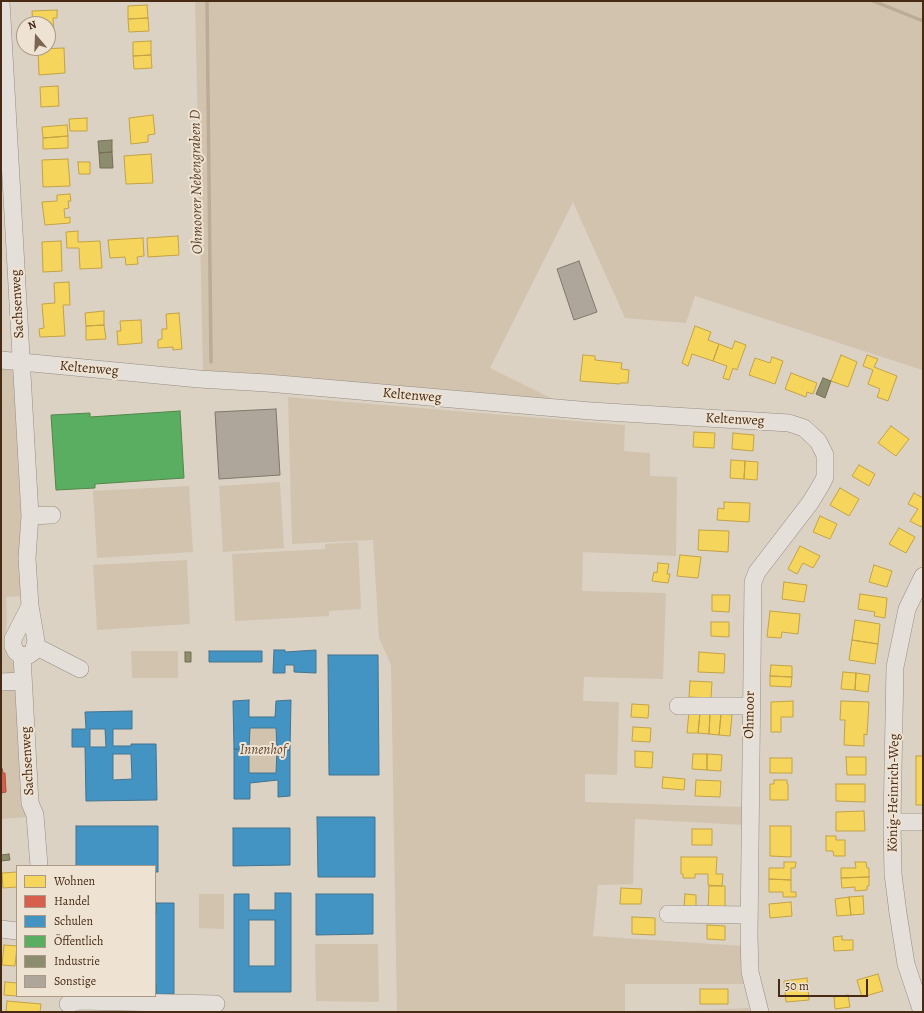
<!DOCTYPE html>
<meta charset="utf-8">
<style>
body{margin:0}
#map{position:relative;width:924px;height:1013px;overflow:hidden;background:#dbd2c4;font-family:Alegreya,serif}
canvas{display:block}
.frame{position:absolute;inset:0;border:2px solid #472a14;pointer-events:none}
.legend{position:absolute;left:16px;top:865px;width:140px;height:132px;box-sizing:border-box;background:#eee3d2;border:1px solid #ab9986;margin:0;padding:5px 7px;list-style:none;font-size:12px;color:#472a14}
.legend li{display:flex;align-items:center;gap:8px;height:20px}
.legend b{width:20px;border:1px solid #ab9986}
.north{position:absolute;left:16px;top:16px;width:40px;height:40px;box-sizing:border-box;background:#eee3d2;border:1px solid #ab9986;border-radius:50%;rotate:341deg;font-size:11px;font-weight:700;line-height:16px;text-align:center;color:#472a14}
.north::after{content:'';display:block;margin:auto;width:14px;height:18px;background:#7b6552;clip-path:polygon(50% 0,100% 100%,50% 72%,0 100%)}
.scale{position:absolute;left:778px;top:979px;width:90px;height:18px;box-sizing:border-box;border:2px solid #472a14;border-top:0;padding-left:5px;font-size:12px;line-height:14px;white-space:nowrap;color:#472a14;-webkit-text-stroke:3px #eee3d2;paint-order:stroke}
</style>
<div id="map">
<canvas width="924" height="1013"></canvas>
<div class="frame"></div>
<ul class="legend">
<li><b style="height:11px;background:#f6d55c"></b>Wohnen</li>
<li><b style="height:11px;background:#d6604d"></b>Handel</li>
<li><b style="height:11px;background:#4393c3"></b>Schulen</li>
<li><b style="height:11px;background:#5aae61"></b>Öffentlich</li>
<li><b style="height:11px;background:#8c8c6e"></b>Industrie</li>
<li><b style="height:11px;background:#aea69b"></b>Sonstige</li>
</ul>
<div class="north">N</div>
<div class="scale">50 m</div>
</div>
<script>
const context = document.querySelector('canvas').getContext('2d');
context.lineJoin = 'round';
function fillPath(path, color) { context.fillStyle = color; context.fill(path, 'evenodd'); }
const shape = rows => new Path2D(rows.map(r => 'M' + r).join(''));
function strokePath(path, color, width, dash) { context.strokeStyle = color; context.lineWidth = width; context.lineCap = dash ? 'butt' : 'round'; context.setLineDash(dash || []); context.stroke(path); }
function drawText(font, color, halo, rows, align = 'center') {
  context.font = font + ' Alegreya,serif'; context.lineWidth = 4; context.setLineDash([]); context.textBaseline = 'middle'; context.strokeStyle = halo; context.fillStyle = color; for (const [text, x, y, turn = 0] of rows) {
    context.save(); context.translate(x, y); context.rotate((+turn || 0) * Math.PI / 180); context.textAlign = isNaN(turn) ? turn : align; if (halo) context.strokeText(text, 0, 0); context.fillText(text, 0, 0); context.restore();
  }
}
const green = shape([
 [195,1,923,1,923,369,922,370,695,296,686,323,625,318,573,202,490,368,563,404,203,371],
 [1,366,17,367,25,515,23,596,6,597,7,617,5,641,6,654,11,661,18,664,26,817,1,819],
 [288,397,625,425,624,451,650,453,650,476,677,477,676,556,583,552,582,591,666,593,663,679,584,677,583,701,619,702,617,775,585,774,585,802,743,807,744,825,635,819,633,884,598,885,593,936,743,946,747,984,625,984,625,1012,397,1012,391,665,379,638,373,540,292,544],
 [280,482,284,548,223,552,219,486],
 [189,486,193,552,97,558,93,491],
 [358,542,361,609,329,611,329,616,235,621,232,554,325,549,325,544],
 [187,560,190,624,97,630,93,565],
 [131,651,178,651,178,678,132,678],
 [250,728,276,728,277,750,276,773,249,773,249,750],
 [199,894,224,894,224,929,199,928],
 [315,944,378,944,379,1002,316,1001],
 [749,1008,750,1012,655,1012]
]);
const homes = shape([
 [147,5,148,18,128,19,128,6,147,5],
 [57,10,57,18,53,18,54,33,48,34,48,24,33,24,32,11,57,10],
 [148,18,149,31,129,32,128,19,148,18],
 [151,41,151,55,133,56,133,42,151,41],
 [64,48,65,73,39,75,38,49,64,48],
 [151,55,152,68,134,69,133,56,151,55],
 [58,86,59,106,41,107,40,87,58,86],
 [153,115,155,134,148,135,148,142,131,144,129,118,153,115],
 [87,118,87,131,70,131,69,119,87,118],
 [67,125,68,136,43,138,42,127,67,125],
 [68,136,68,148,43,149,43,138,68,136],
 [151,154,153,183,126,184,124,156,151,154],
 [68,159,70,186,43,187,42,160,68,159],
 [78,162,90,162,90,174,79,174,78,162],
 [70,194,71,201,68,201,69,208,64,209,65,218,70,217,70,223,45,225,42,202,57,201,57,195,70,194],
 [78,231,78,242,100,241,102,268,80,269,79,248,67,248,66,232,78,231],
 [178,236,179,255,148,257,147,238,178,236],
 [143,238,144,256,137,257,138,264,126,265,125,257,110,258,108,240,143,238],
 [61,241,62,271,43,272,42,242,61,241],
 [69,282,70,305,63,305,65,336,40,337,39,329,44,328,42,304,55,303,54,283,69,282],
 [104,311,104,325,86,326,85,313,104,311],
 [179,313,182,349,173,350,173,347,158,348,158,340,162,339,162,329,167,329,166,314,179,313],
 [141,320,142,343,118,345,117,331,121,331,120,321,141,320],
 [104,325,106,339,86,340,86,326,104,325],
 [695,326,711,332,708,340,719,344,713,361,692,354,688,366,682,363,695,326],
 [735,341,746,345,737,370,733,368,729,380,723,378,727,366,713,361,719,344,732,349,735,341],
 [583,355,595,356,595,360,622,363,621,369,629,370,628,383,620,383,620,384,580,381,583,355],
 [841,355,857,362,848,387,831,381,841,355],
 [867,355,878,359,874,367,897,376,888,401,877,397,880,389,868,384,873,370,863,366,867,355],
 [772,357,783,361,775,384,749,375,755,358,770,363,772,357],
 [791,373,817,383,813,394,807,392,806,397,785,389,791,373],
 [891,426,909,439,896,456,878,443,891,426],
 [694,432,715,433,714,448,693,447,694,432],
 [733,433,754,435,753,451,732,449,733,433],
 [731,460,745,461,744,479,730,478,731,460],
 [745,461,758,462,757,480,744,479,745,461],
 [859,465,875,474,869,486,852,476,859,465],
 [840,488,859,499,849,516,830,505,840,488],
 [914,493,923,498,923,524,921,527,910,521,918,509,908,504,914,493],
 [724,502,750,503,749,522,717,520,718,508,724,509,724,502],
 [820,516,837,524,830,539,813,532,820,516],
 [899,528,915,537,906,553,889,544,899,528],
 [699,530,729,531,728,552,698,550,699,530],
 [800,546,820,556,813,568,803,563,797,574,788,569,800,546],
 [680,555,701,557,698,578,677,576,680,555],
 [658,563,669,564,667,574,670,574,668,583,652,581,654,572,657,573,658,563],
 [874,565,892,571,887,587,869,582,874,565],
 [784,582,807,585,804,602,782,599,784,582],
 [860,594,887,598,885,618,874,616,875,612,858,609,860,594],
 [712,595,730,595,729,612,712,611,712,595],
 [770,611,800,614,798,634,782,632,781,638,767,637,770,611],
 [855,620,880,624,878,644,852,640,855,620],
 [711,622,729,622,729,637,711,636,711,622],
 [852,640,878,644,875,664,849,660,852,640],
 [699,652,725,654,724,673,698,672,699,652],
 [771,665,792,666,792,677,770,676,771,665],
 [843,672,856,673,855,690,841,689,843,672],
 [856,673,870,675,868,692,855,690,856,673],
 [770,676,792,677,791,687,770,686,770,676],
 [690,681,712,682,711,698,689,697,690,681],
 [793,701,793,717,781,717,781,732,771,732,771,702,793,701],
 [841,701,869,702,867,735,864,734,864,746,844,745,845,720,840,720,841,701],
 [632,704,649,705,648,718,631,717,632,704],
 [689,712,700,713,698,733,687,733,689,712],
 [700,713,710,713,709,734,698,733,700,713],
 [710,713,721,714,719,735,709,734,710,713],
 [721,714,732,715,730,736,719,735,721,714],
 [633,727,651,728,650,742,632,741,633,727],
 [635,751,653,752,652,768,635,767,635,751],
 [693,754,707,754,707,770,692,769,693,754],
 [707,754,722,755,721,771,707,770,707,754],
 [916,756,923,756,923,805,916,805,916,756],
 [846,757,866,757,866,775,847,775,846,757],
 [770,758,792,758,792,773,770,773,770,758],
 [663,777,685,779,684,790,662,788,663,777],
 [696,780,721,781,720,797,695,796,696,780],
 [774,780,787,780,787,784,788,784,788,800,770,800,770,784,774,784,774,780],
 [836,784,865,784,865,802,836,801,836,784],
 [864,811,865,831,836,831,836,812,864,811],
 [770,826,791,826,791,857,770,856,770,826],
 [692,829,712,829,712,845,692,845,692,829],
 [826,836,836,836,836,840,845,840,845,856,834,856,833,851,826,851,826,836],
 [681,857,717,857,716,874,723,874,722,886,708,885,708,874,695,874,695,878,683,878,683,874,681,874,681,857],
 [784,862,796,862,795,868,791,868,791,880,769,879,769,868,784,868,784,862],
 [855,862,866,862,867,868,869,868,869,877,841,878,841,868,856,868,855,862],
 [17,872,17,887,3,888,2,873,17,872],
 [869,877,869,886,867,886,867,890,855,891,855,887,842,888,841,878,869,877],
 [769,879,791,880,791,892,796,892,796,897,783,897,783,892,769,892,769,879],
 [709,886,725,886,725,910,708,910,709,886],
 [621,888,642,889,641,904,620,904,621,888],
 [685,894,696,895,696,910,684,910,685,894],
 [863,896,864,914,851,915,849,897,863,896],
 [849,897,851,915,837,916,835,899,849,897],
 [791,902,792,916,770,918,769,904,791,902],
 [632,917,655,918,655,935,632,934,632,917],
 [707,925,725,926,725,940,707,939,707,925],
 [842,936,842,940,853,940,853,950,834,951,833,937,842,936],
 [4,945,17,946,15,966,2,965,4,945],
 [878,974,883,991,862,997,857,980,878,974],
 [807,978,809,1000,786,1002,784,981,807,978],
 [5,982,17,983,17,996,4,995,5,982],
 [700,989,728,989,728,1004,700,1004,700,989],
 [848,995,850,1007,835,1009,834,997,848,995],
 [7,1001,41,1004,40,1012,6,1012,7,1001]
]);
const shops = shape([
 [1,768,2,768,3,773,5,773,6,792,1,793,1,768]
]);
const schools = shape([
 [274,650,285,650,285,652,316,650,316,673,294,672,294,665,285,665,285,673,273,673,274,650],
 [209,651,262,651,262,662,209,662,209,651],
 [328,655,378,655,379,775,329,775,328,655],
 [249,700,249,717,275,717,276,701,291,700,290,750,277,750,276,728,250,728,249,750,234,749,233,701,249,700],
 [132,711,132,729,113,729,113,746,131,746,131,744,156,744,157,800,86,801,85,747,72,747,72,729,86,729,85,712,132,711],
 [90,729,105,729,106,747,90,747,90,729],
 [113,754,131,754,132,779,113,780,113,754],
 [234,749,249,750,249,773,276,773,277,750,290,750,290,796,278,797,278,780,250,783,250,799,234,799,234,749],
 [317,817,375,817,375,877,318,877,317,817],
 [76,826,158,826,158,872,155,872,155,866,76,866,76,826],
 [233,828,290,828,290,865,233,866,233,828],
 [275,893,291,893,291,992,234,992,234,894,249,894,249,910,275,910,275,893],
 [249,920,275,920,275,966,249,966,249,920],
 [316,894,373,894,373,934,316,935,316,894],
 [156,903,174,903,174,994,156,994,156,984,155,984,155,914,156,914,156,903]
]);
const public = shape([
 [180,411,184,478,95,484,95,488,56,490,51,415,90,413,90,417,180,411]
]);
const industry = shape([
 [112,140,112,152,99,153,98,141,112,140],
 [112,152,113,168,100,168,99,153,112,152],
 [823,378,831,381,825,398,816,394,823,378],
 [185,652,191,652,191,662,185,662,185,652],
 [9,854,10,860,1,861,1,855,9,854]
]);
const stream = shape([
 [207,1,211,362],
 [873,1,923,21]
]);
const building = shape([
 [579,261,597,312,574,320,557,269,579,261],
 [276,409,280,475,219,479,215,412,276,409]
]);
const minor = shape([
 [1,1,30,516,27,558,30,606,36,641,33,652,29,655,22,656,16,652,13,646,13,639,30,606],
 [1,360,199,379,267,383,591,411,789,423,804,428,818,441,825,455,825,477,821,485,810,503,757,572,753,582,749,936,750,972,760,1012],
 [30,516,52,515],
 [35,646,80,669],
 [22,656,30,803,35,815,39,866],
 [1,682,23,681],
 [678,706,750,706],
 [892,822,923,822],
 [668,914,749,915],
 [1,929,17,931],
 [68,1004,78,1001,216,1004],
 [922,1012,906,964,898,913,893,874,892,822,895,667,907,609,923,576]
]);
const streetNames = [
 ["Sachsenweg",18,304,-93],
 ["Keltenweg",89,369,5],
 ["Keltenweg",412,396,5],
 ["Keltenweg",735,420,3],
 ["Ohmoor",750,715,-89],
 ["Sachsenweg",28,761,-93],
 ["König-Heinrich-Weg",894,793,-89]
];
const parkNames = [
 ["Innenhof",263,751]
];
const waterNames = [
 ["Ohmoorer Nebengraben D",197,182,-91]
];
fillPath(green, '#d2c3af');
fillPath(homes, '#f6d55c');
strokePath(homes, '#c2a246', 1);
fillPath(shops, '#d6604d');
strokePath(shops, '#ab503c', 1);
fillPath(schools, '#4393c3');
strokePath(schools, '#44748e', 1);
fillPath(public, '#5aae61');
strokePath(public, '#54864a', 1);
fillPath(industry, '#8c8c6e');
strokePath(industry, '#776f53', 1);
strokePath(stream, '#bcab96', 3.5);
fillPath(building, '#aea69b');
strokePath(building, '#80776d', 1);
strokePath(minor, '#968d83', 18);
strokePath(minor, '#e4dfd8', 17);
drawText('14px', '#472a14', '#eee3d2', streetNames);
drawText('italic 14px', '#614630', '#eee3d2', parkNames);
drawText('italic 15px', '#614630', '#eee3d2', waterNames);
</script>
